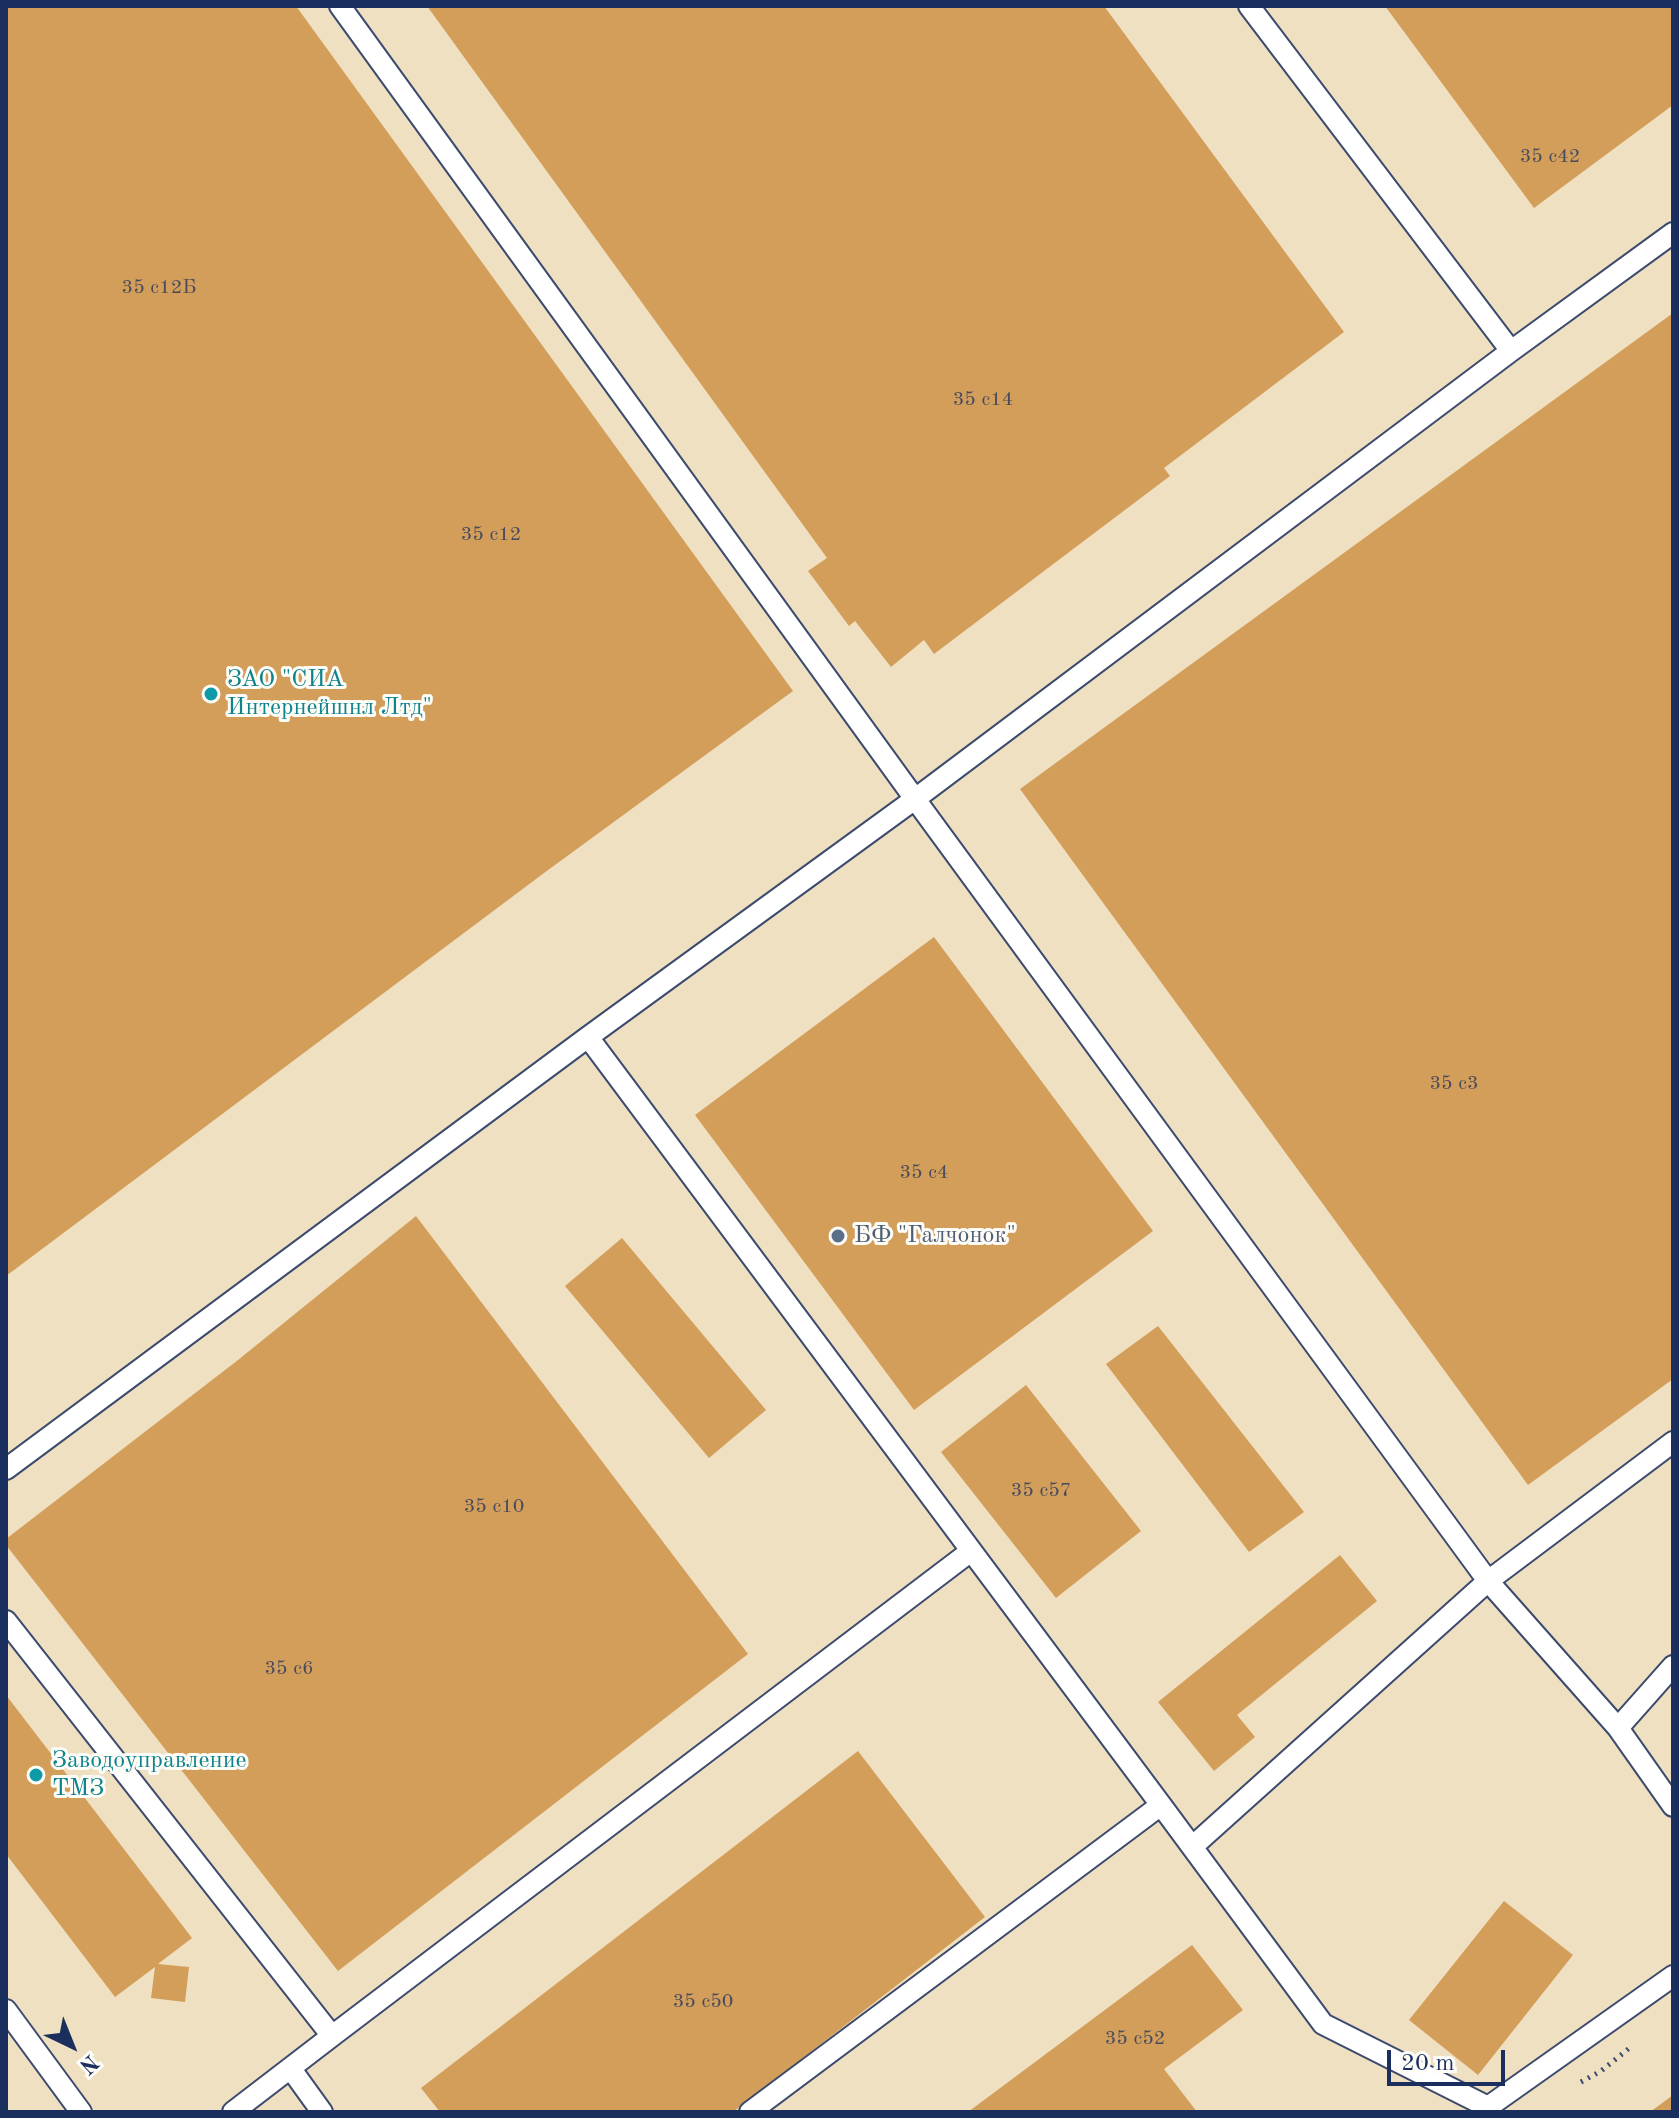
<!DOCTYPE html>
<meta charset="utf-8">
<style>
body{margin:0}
#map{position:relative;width:1679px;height:2118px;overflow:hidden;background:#efe0c1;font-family:"Old Standard TT",serif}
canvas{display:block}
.frame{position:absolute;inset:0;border:8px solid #1b2f5e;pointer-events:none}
.north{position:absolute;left:32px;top:2006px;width:80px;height:80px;-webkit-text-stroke:6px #fdfcf7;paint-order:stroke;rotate:137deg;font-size:22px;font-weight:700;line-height:32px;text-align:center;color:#1b2f5e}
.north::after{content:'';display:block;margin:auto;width:28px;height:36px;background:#1b2f5e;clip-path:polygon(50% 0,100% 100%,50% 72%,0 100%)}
.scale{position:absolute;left:1387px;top:2050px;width:118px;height:36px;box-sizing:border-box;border:4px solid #1b2f5e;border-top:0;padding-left:10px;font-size:24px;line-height:28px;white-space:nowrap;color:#1b2f5e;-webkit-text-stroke:6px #fdfcf7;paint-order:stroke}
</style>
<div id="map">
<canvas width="1679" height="2118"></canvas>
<div class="frame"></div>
<div class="north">N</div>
<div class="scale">20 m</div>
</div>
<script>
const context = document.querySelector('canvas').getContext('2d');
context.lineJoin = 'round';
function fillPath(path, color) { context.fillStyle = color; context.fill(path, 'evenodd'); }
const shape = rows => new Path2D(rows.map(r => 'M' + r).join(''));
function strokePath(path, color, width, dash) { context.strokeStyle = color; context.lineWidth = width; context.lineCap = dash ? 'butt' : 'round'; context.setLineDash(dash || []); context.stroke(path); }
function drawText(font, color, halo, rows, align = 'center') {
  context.font = font + ' "Old Standard TT",serif'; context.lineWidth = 6; context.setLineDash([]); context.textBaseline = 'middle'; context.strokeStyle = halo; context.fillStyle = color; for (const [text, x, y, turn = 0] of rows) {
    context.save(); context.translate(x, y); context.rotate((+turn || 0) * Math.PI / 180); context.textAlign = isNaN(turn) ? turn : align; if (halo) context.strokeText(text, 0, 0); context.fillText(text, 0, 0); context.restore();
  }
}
const building = shape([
 [6,6,296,6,793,691,544,873,6,1276],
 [427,6,1104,6,1344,332,1164,468,1170,476,934,654,924,640,891,667,855,621,849,626,808,571,827,558],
 [1385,6,1673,6,1673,105,1534,208],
 [1673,313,1673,1379,1528,1485,1020,789],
 [934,937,1153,1231,914,1410,695,1115],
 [416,1216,748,1654,338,1971,6,1545,6,1539,238,1360],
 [622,1238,766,1410,709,1458,565,1286],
 [1158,1326,1304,1512,1249,1552,1106,1364],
 [1026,1385,1141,1531,1056,1598,941,1452],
 [1340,1555,1377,1601,1237,1715,1255,1737,1214,1771,1158,1702],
 [6,1695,192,1938,158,1964,189,1967,185,2002,151,1998,155,1967,115,1997,6,1854],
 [858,1751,985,1917,733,2112,440,2112,421,2088],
 [1504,1901,1573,1955,1478,2075,1409,2020],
 [1192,1945,1243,2010,1164,2069,1197,2112,968,2112],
 [1673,2095,1673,2112,1650,2112]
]);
const path = shape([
 [1581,2082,1601,2071,1632,2046]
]);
const lane = shape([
 [340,6,915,799,1488,1581,1192,1847],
 [1249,6,1511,351],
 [588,1037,1161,1805,750,2112],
 [6,1469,588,1037,915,799,1511,351,1673,233],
 [6,1621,332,2036,233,2112],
 [1673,1666,1618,1728,1673,1806],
 [1618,1728,1488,1581,1673,1442],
 [1161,1805,1323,2024,1488,2107,1673,1976],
 [6,2010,81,2112],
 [332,2036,971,1551],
 [291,2069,322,2112]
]);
const markers = [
 [211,694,8,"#0f9aa8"],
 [838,1236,8,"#5c6f8a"],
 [36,1775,8,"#0f9aa8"]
];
const numberNames = [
 ["35 с42",1550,157],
 ["35 с12Б",159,288],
 ["35 с14",983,400],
 ["35 с12",491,535],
 ["35 c3",1454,1084],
 ["35 с4",924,1173],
 ["35 с57",1041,1491],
 ["35 с10",494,1507],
 ["35 с6",289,1669],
 ["35 с50",703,2002],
 ["35 с52",1135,2039]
];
const cultureNames = [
 ["ЗАО \"СИА",227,680],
 ["Интернейшнл Лтд\"",227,708],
 ["Заводоуправление",52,1761],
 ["ТМЗ",52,1789]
];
const serviceNames = [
 ["БФ \"Галчонок\"",854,1236]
];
fillPath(building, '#d39e5a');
strokePath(lane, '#3b4a6d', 24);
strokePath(path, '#3b4a6d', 5, [2, 6]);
strokePath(lane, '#fff', 20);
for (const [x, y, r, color] of markers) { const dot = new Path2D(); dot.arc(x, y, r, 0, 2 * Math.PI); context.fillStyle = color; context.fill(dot); strokePath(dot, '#fdfcf7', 3); }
drawText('20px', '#494b5d', null, numberNames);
drawText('24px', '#0d838f', '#fdfcf7', cultureNames, 'left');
drawText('24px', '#4e5e75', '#fdfcf7', serviceNames, 'left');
</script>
